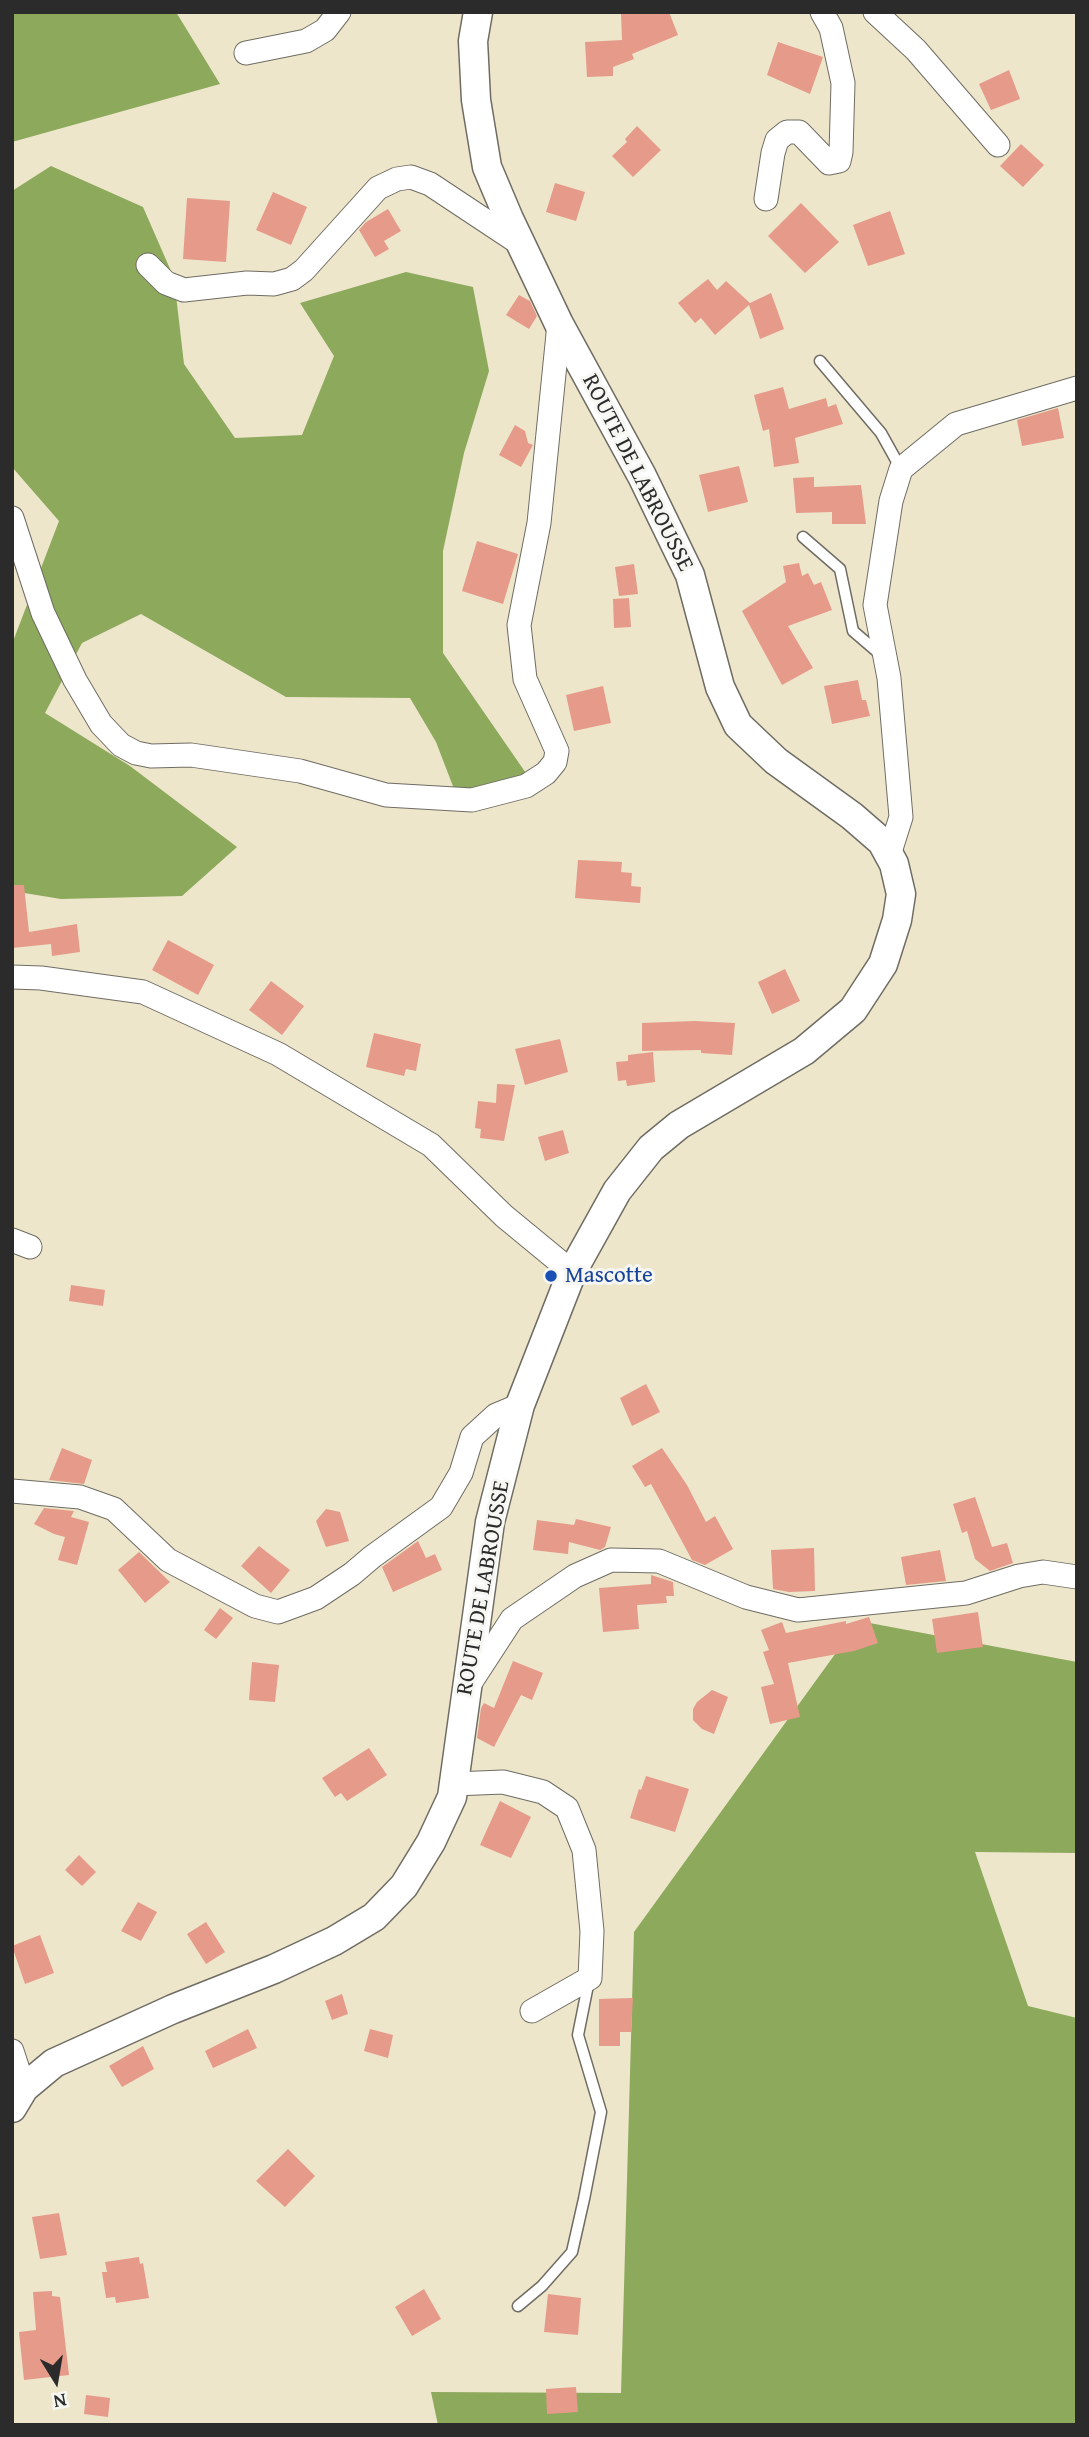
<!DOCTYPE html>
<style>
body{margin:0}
#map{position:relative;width:1089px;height:2437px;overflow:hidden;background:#ede6cb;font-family:"Gentium Book Plus",serif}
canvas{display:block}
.frame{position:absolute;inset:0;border:14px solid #2b2b2b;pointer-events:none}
.north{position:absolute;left:21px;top:2346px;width:70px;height:70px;-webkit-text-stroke:5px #f6f6f2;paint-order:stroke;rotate:169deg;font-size:19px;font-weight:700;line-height:28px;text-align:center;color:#2b2b2b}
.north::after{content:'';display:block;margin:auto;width:24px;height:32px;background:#2b2b2b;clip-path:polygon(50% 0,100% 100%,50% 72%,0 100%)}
</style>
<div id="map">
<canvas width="1089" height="2437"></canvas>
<div class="frame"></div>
<div class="north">N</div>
</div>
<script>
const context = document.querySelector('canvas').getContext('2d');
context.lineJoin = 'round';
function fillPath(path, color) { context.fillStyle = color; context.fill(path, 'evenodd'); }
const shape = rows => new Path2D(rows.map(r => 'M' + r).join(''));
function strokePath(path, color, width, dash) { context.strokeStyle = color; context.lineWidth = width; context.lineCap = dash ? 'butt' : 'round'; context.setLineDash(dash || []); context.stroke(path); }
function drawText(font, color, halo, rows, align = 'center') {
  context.font = font + ' "Gentium Book Plus",serif'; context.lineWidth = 6; context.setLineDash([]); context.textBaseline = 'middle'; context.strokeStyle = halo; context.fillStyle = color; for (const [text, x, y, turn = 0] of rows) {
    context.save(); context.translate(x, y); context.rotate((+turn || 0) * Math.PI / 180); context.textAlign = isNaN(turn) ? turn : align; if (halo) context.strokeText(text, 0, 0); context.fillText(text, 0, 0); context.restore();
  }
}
const forest = shape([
 [12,12,176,12,220,84,12,142],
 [51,166,143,207,174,278,184,364,235,438,302,435,334,356,300,303,406,272,473,287,489,371,464,453,443,551,443,653,530,779,456,794,436,742,410,698,286,697,141,614,82,643,45,713,130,766,237,847,182,896,61,899,12,891,12,644,59,521,12,467,12,191],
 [859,1621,1077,1662,1077,1853,975,1852,1028,2006,1077,2018,1077,2425,438,2425,431,2392,621,2393,634,1932]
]);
const building = shape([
 [669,12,678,35,632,54,634,59,613,67,613,76,587,77,585,42,622,40,621,14],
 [778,42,823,57,810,94,767,75],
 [1009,70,1020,99,991,110,979,84],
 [637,126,661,150,633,177,612,156,627,142,625,139],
 [1021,144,1044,165,1023,187,1000,166],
 [555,183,585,192,576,221,546,212],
 [273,192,307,207,291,245,256,230],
 [187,198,230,201,226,262,183,259],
 [801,203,839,242,805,273,768,236],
 [388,209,401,231,384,241,389,249,375,257,359,230,366,222],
 [890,211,905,254,868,266,853,225],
 [708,279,717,290,726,281,750,303,771,293,784,329,760,339,749,305,715,335,701,318,695,323,678,303],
 [519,295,530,301,537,316,529,329,506,315],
 [783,387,789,409,826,398,828,407,836,404,843,424,795,438,799,463,774,467,769,429,763,431,754,395],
 [1058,408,1064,438,1022,446,1017,420],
 [515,425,525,431,528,443,533,445,521,467,499,455],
 [739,466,748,502,708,512,699,475],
 [814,477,814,487,861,485,866,524,832,524,832,512,796,513,793,478],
 [477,541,518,554,503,604,462,591],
 [799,563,802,576,808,573,814,585,821,582,832,610,788,626,813,668,782,685,742,611,786,582,783,566],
 [634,564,638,594,619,596,615,567],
 [629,598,631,627,614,628,613,599],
 [858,680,862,700,866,700,870,716,832,724,824,686],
 [603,686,611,723,574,731,566,695],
 [578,860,622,862,621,872,632,873,631,886,641,887,640,903,575,898],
 [12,885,24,885,29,932,77,924,80,952,52,956,51,944,12,948],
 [168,940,214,965,198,995,152,970],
 [785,969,800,1001,772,1014,758,982],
 [271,981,304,1006,282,1035,249,1010],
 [694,1021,735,1023,732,1055,701,1053,701,1050,642,1051,642,1023],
 [374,1033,421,1044,416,1071,406,1069,404,1076,366,1067],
 [560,1039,568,1072,525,1085,515,1049],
 [653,1052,655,1082,627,1086,626,1080,618,1081,616,1062,628,1061,628,1055],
 [497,1084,515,1085,504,1141,480,1138,481,1129,475,1128,478,1101,496,1103],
 [563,1130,569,1153,545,1161,538,1137],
 [71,1285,105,1290,103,1306,69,1301],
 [646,1384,660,1412,632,1426,620,1398],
 [62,1448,92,1460,84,1484,49,1480],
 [662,1448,687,1485,706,1522,715,1516,733,1549,705,1565,692,1560,651,1484,645,1487,632,1466],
 [975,1497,992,1547,1007,1543,1013,1563,990,1571,975,1559,967,1531,962,1533,953,1504],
 [44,1508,74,1511,71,1517,89,1522,77,1565,58,1560,65,1537,54,1534,34,1524],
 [326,1509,340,1512,349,1541,326,1547,316,1521],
 [576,1519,611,1527,605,1547,600,1550,569,1542,568,1554,533,1550,537,1520,574,1525],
 [418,1541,426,1558,435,1554,442,1570,393,1592,382,1567],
 [259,1546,290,1570,271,1593,241,1566],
 [814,1548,815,1591,789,1592,773,1589,771,1550],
 [940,1550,946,1581,906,1585,901,1557],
 [139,1552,170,1582,145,1603,118,1570],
 [651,1575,673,1582,674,1596,666,1596,667,1603,637,1605,639,1629,603,1632,599,1588,651,1584],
 [220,1608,233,1618,216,1639,204,1630],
 [978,1612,983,1647,937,1653,932,1619],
 [869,1617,878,1643,854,1651,788,1663,800,1717,770,1724,761,1687,774,1684,763,1652,769,1650,761,1630,782,1622,786,1633,846,1621,846,1624],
 [513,1661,543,1673,532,1700,521,1695,494,1747,477,1738,481,1708,484,1703,494,1708],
 [252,1662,279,1665,275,1702,249,1700],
 [712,1690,728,1697,714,1734,702,1729,693,1720,693,1709,697,1702],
 [369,1748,387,1775,347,1801,341,1793,335,1797,322,1778],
 [646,1776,689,1789,675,1832,630,1818,639,1789,641,1790],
 [500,1801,531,1817,511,1858,480,1845],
 [79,1855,96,1872,82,1886,65,1870],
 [138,1902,157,1912,141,1941,121,1931],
 [206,1922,225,1952,206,1964,187,1934],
 [40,1935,54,1973,25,1984,12,1946],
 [342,1994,348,2014,332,2020,325,2001],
 [633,1998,631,2032,620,2032,620,2046,599,2046,599,1999],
 [248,2029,257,2048,213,2068,205,2051],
 [370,2029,393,2035,388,2058,364,2051],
 [143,2046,154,2069,122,2087,109,2066],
 [288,2149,315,2176,285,2207,256,2181],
 [59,2213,67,2255,40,2259,32,2217],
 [139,2257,140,2264,143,2263,149,2298,116,2303,115,2297,106,2298,102,2272,107,2272,105,2262],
 [424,2289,441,2319,412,2336,395,2307],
 [52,2291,52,2296,60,2297,69,2375,24,2380,19,2332,36,2330,33,2292],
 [548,2294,581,2298,578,2335,544,2332],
 [576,2387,578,2412,547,2414,546,2389],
 [86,2395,110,2398,108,2417,84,2414]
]);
const service = shape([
 [820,361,881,433,901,469],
 [803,537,840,569,853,631,881,655],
 [518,2306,542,2286,572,2252,584,2199,601,2112,578,2035,589,1980]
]);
const minor = shape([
 [875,12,916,50,998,145],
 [246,53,306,41,325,30,339,12],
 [766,199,773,153,777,140,787,132,799,132,829,163,839,161,841,152,843,83,831,28,822,12],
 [148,265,166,283,184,290,247,283,274,284,292,279,304,270,378,188,397,179,411,177,430,184,522,245],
 [12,518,43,613,75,680,101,724,121,745,136,753,151,756,191,755,300,771,386,795,472,800,526,786,546,773,555,762,557,751,525,679,519,625,539,523,559,324],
 [889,855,901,817,889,678,875,605,891,501,901,469,956,424,1077,388],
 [12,977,41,978,143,992,278,1054,431,1145,504,1216,572,1272],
 [12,1240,30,1247],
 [12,1491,80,1497,114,1509,168,1560,255,1606,278,1612,316,1598,352,1574,372,1557,441,1507,461,1473,472,1437,496,1415,520,1405],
 [469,1685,512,1619,575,1576,611,1560,659,1561,746,1597,798,1610,966,1593,1019,1576,1043,1572,1077,1577],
 [454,1784,503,1782,543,1792,567,1808,584,1850,592,1931,590,1978,532,2011],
 [12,2051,24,2088]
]);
const tertiary = shape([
 [12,2108,24,2088,54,2063,173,2009,274,1969,334,1941,374,1917,404,1886,431,1842,452,1797,490,1522,520,1405,572,1272,617,1191,651,1148,679,1125,804,1051,853,1010,883,964,897,920,901,894,894,864,882,842,852,816,776,761,738,725,720,687,690,575,642,476,559,324,509,219,487,167,476,100,473,41,478,12]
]);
const markers = [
 [551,1276,7,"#1a4fb4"]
];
const streetNames = [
 ["ROUTE DE LABROUSSE",637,473,63],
 ["ROUTE DE LABROUSSE",484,1588,-80]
];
const transitNames = [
 ["Mascotte",565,1276]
];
fillPath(forest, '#8ca95c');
fillPath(building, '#e69a89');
strokePath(service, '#6f6c63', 13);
strokePath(minor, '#6f6c63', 25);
strokePath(tertiary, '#6f6c63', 31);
strokePath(service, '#fff', 10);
strokePath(minor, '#fff', 23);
strokePath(tertiary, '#fff', 28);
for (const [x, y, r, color] of markers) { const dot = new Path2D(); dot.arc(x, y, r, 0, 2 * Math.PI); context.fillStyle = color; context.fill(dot); strokePath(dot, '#f6f6f2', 2.5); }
drawText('23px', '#2b2b2b', '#f6f6f2', streetNames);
drawText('23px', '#164399', '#f6f6f2', transitNames, 'left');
</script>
